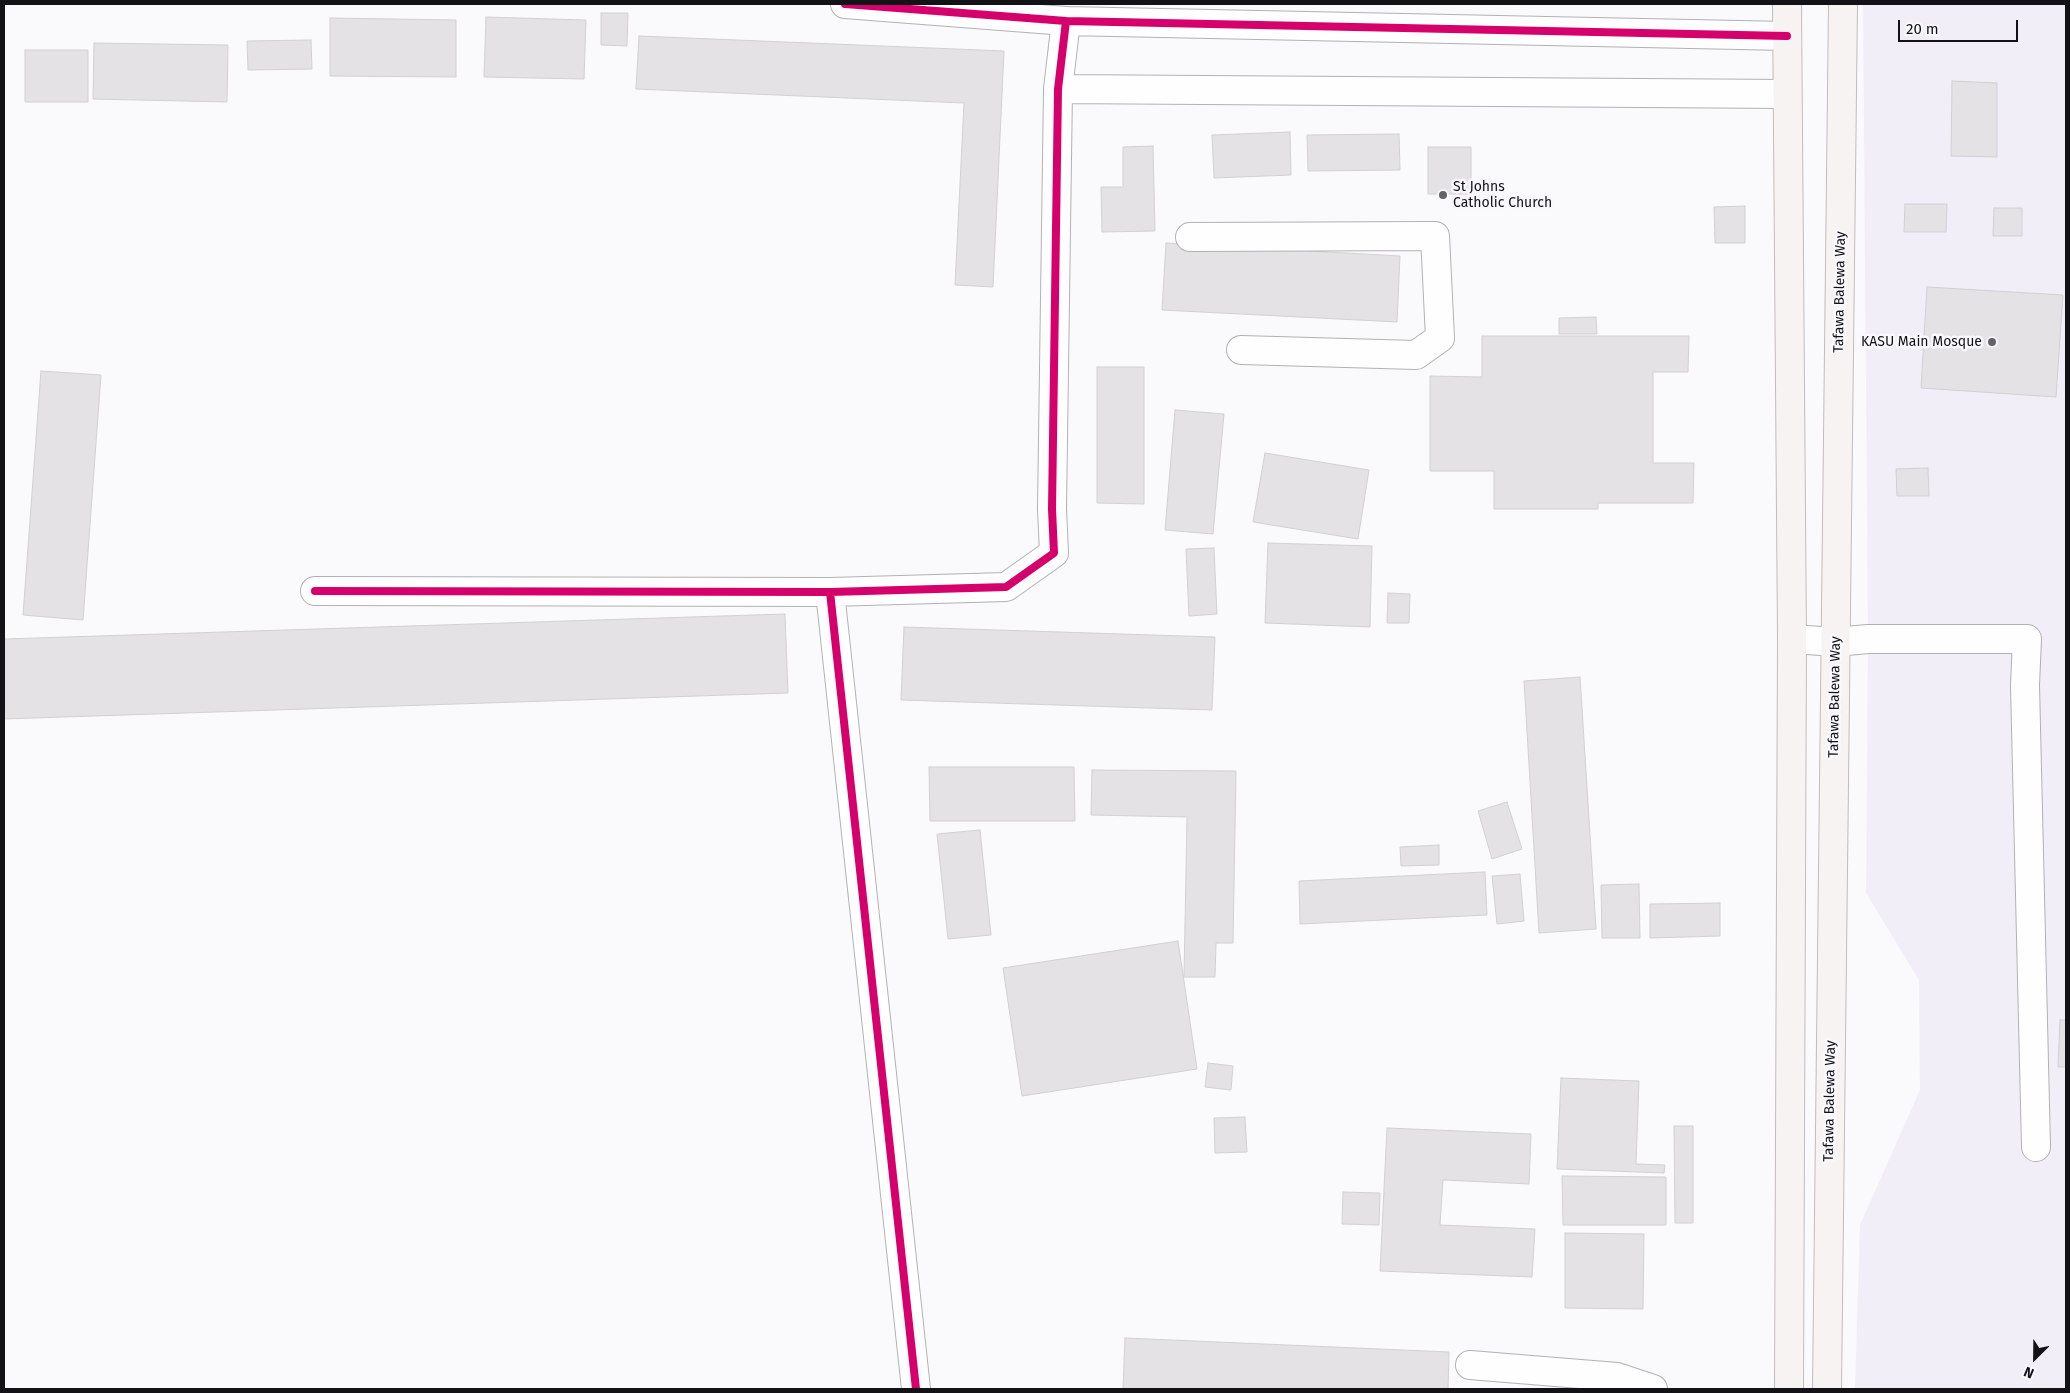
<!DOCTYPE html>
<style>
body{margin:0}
#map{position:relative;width:2070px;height:1393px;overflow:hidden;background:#faf9fc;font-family:"Fira Sans",sans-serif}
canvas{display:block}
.frame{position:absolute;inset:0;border:5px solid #131216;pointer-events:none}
.north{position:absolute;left:2010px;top:1333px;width:50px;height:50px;-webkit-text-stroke:4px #f9f8fd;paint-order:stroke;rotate:203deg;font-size:14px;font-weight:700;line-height:20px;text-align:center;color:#131216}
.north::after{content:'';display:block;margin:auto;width:18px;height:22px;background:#131216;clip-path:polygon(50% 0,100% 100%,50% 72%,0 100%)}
.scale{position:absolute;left:1898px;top:20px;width:120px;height:22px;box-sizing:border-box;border:2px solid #131216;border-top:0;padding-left:6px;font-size:15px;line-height:18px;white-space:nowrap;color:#131216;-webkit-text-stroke:4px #f9f8fd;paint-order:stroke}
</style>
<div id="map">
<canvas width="2070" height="1393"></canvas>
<div class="frame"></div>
<div class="north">N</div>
<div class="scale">20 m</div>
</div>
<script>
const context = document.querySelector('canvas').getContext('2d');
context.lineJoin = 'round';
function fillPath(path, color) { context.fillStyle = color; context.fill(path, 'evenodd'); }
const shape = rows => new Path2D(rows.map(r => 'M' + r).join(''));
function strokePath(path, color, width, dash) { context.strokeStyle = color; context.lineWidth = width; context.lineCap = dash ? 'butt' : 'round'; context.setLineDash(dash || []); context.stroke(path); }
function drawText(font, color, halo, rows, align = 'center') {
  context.font = font + ' "Fira Sans",sans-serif'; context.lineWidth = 5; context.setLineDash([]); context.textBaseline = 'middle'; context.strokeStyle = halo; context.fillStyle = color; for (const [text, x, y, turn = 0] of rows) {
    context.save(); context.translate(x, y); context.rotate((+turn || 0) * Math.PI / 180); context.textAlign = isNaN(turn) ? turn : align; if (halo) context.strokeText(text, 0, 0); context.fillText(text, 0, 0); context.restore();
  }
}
const education = shape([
 [1863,4,2066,4,2066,1389,1855,1389,1860,1225,1920,1090,1919,980,1866,893,1868,639]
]);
const building = shape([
 [601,13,628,13,627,46,601,45,601,13],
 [486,17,586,20,584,79,484,77,486,17],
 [330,18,456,20,456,77,330,76,330,18],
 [639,36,1004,51,993,287,955,285,964,103,636,89,639,36],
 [311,40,312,69,248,70,247,41,311,40],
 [94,43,228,45,227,102,93,99,94,43],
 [25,50,88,50,88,102,25,102,25,50],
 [1952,81,1997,83,1997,157,1951,156,1952,81],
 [1290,132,1291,175,1214,178,1212,135,1290,132],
 [1399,134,1400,170,1308,171,1307,135,1399,134],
 [1153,146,1155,231,1102,232,1101,187,1123,187,1123,147,1153,146],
 [1428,147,1471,147,1471,194,1428,194,1428,147],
 [1905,204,1947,204,1946,232,1904,232,1905,204],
 [1745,206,1745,243,1715,243,1714,207,1745,206],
 [1994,208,2022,208,2022,236,1993,236,1994,208],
 [1166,243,1400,256,1397,322,1162,310,1166,243],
 [1927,287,2063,295,2056,397,1921,388,1927,287],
 [1596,317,1597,334,1559,334,1559,318,1596,317],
 [1482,336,1689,336,1688,372,1653,372,1653,463,1694,463,1693,503,1598,503,1598,509,1494,509,1494,471,1430,471,1430,376,1482,377,1482,336],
 [1097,367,1144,367,1144,504,1097,503,1097,367],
 [41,371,101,375,83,620,23,615,41,371],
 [1175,410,1224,414,1213,534,1165,530,1175,410],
 [1265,453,1369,470,1358,539,1253,522,1265,453],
 [1928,468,1929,496,1897,496,1896,469,1928,468],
 [1268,543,1372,546,1370,627,1265,623,1268,543],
 [1214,548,1217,614,1189,616,1186,549,1214,548],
 [1388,593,1410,594,1409,623,1387,623,1388,593],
 [785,614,788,693,4,719,4,639,785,614],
 [904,627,1215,637,1212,710,901,700,904,627],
 [1580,677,1596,929,1539,933,1524,681,1580,677],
 [929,767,1074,767,1075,821,930,821,929,767],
 [1092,770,1236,771,1233,943,1216,943,1215,977,1184,977,1187,817,1091,815,1092,770],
 [1507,802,1522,849,1492,859,1478,811,1507,802],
 [980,830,991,935,948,939,937,834,980,830],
 [1439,845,1439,865,1401,866,1400,847,1439,845],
 [1485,872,1487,915,1300,924,1299,881,1485,872],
 [1520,874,1524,921,1497,924,1492,876,1520,874],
 [1639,884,1640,938,1602,938,1601,885,1639,884],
 [1720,903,1720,936,1650,938,1650,904,1720,903],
 [1178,941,1197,1069,1022,1096,1003,968,1178,941],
 [2060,1020,2066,1020,2066,1067,2058,1067,2060,1020],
 [1208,1063,1233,1066,1231,1090,1205,1087,1208,1063],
 [1561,1078,1639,1081,1636,1164,1665,1165,1664,1173,1557,1169,1561,1078],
 [1245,1117,1247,1152,1215,1153,1214,1118,1245,1117],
 [1674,1126,1693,1126,1693,1223,1675,1223,1674,1126],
 [1387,1128,1531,1134,1529,1184,1443,1180,1440,1225,1535,1229,1532,1277,1380,1271,1387,1128],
 [1562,1176,1666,1177,1666,1225,1563,1225,1562,1176],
 [1343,1192,1380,1193,1379,1225,1342,1224,1343,1192],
 [1565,1233,1644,1234,1643,1309,1565,1308,1565,1233],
 [1125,1338,1449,1352,1448,1389,1123,1389,1125,1338]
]);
const minor = shape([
 [845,4,1066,21,1787,36],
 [1058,89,1787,94],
 [1190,237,1435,236,1440,338,1416,355,1241,350],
 [315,591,830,592,1006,587,1054,553,1052,509,1058,89,1066,21],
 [830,592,916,1389],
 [1792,639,1836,642,1868,639,2027,639,2025,685,2036,1147],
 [1470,1365,1617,1377,1653,1389]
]);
const major = shape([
 [1787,4,1792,639,1789,1389],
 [1827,1389,1843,4]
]);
const cycleway = shape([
 [845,4,1066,21,1787,36],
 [315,591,830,592,1006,587,1054,553,1052,509,1058,89,1066,21],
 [830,592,916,1389]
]);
const markers = [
 [1443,195,5,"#646366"],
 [1992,342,5,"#646366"]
];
const poiNames = [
 ["St Johns",1453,187],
 ["Catholic Church",1453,203],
 ["KASU Main Mosque",1982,342,"right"]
];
const streetNames = [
 ["Tafawa Balewa Way",1840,292,-89],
 ["Tafawa Balewa Way",1835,697,-89],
 ["Tafawa Balewa Way",1830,1101,-89]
];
fillPath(education, '#f1eef8');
fillPath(building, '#e4e2e4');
strokePath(building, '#d3d0d2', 1);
strokePath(minor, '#b2b1b4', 30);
strokePath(major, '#c4bbbc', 30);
strokePath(minor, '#fefeff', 28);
strokePath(major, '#f7f3f3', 28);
strokePath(cycleway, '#d6006c', 8);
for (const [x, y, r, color] of markers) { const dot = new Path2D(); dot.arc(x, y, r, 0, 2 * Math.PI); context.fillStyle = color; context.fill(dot); strokePath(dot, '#f9f8fd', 2); }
drawText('14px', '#131216', '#f9f8fd', poiNames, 'left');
drawText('14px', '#131216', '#f9f8fd', streetNames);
</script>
